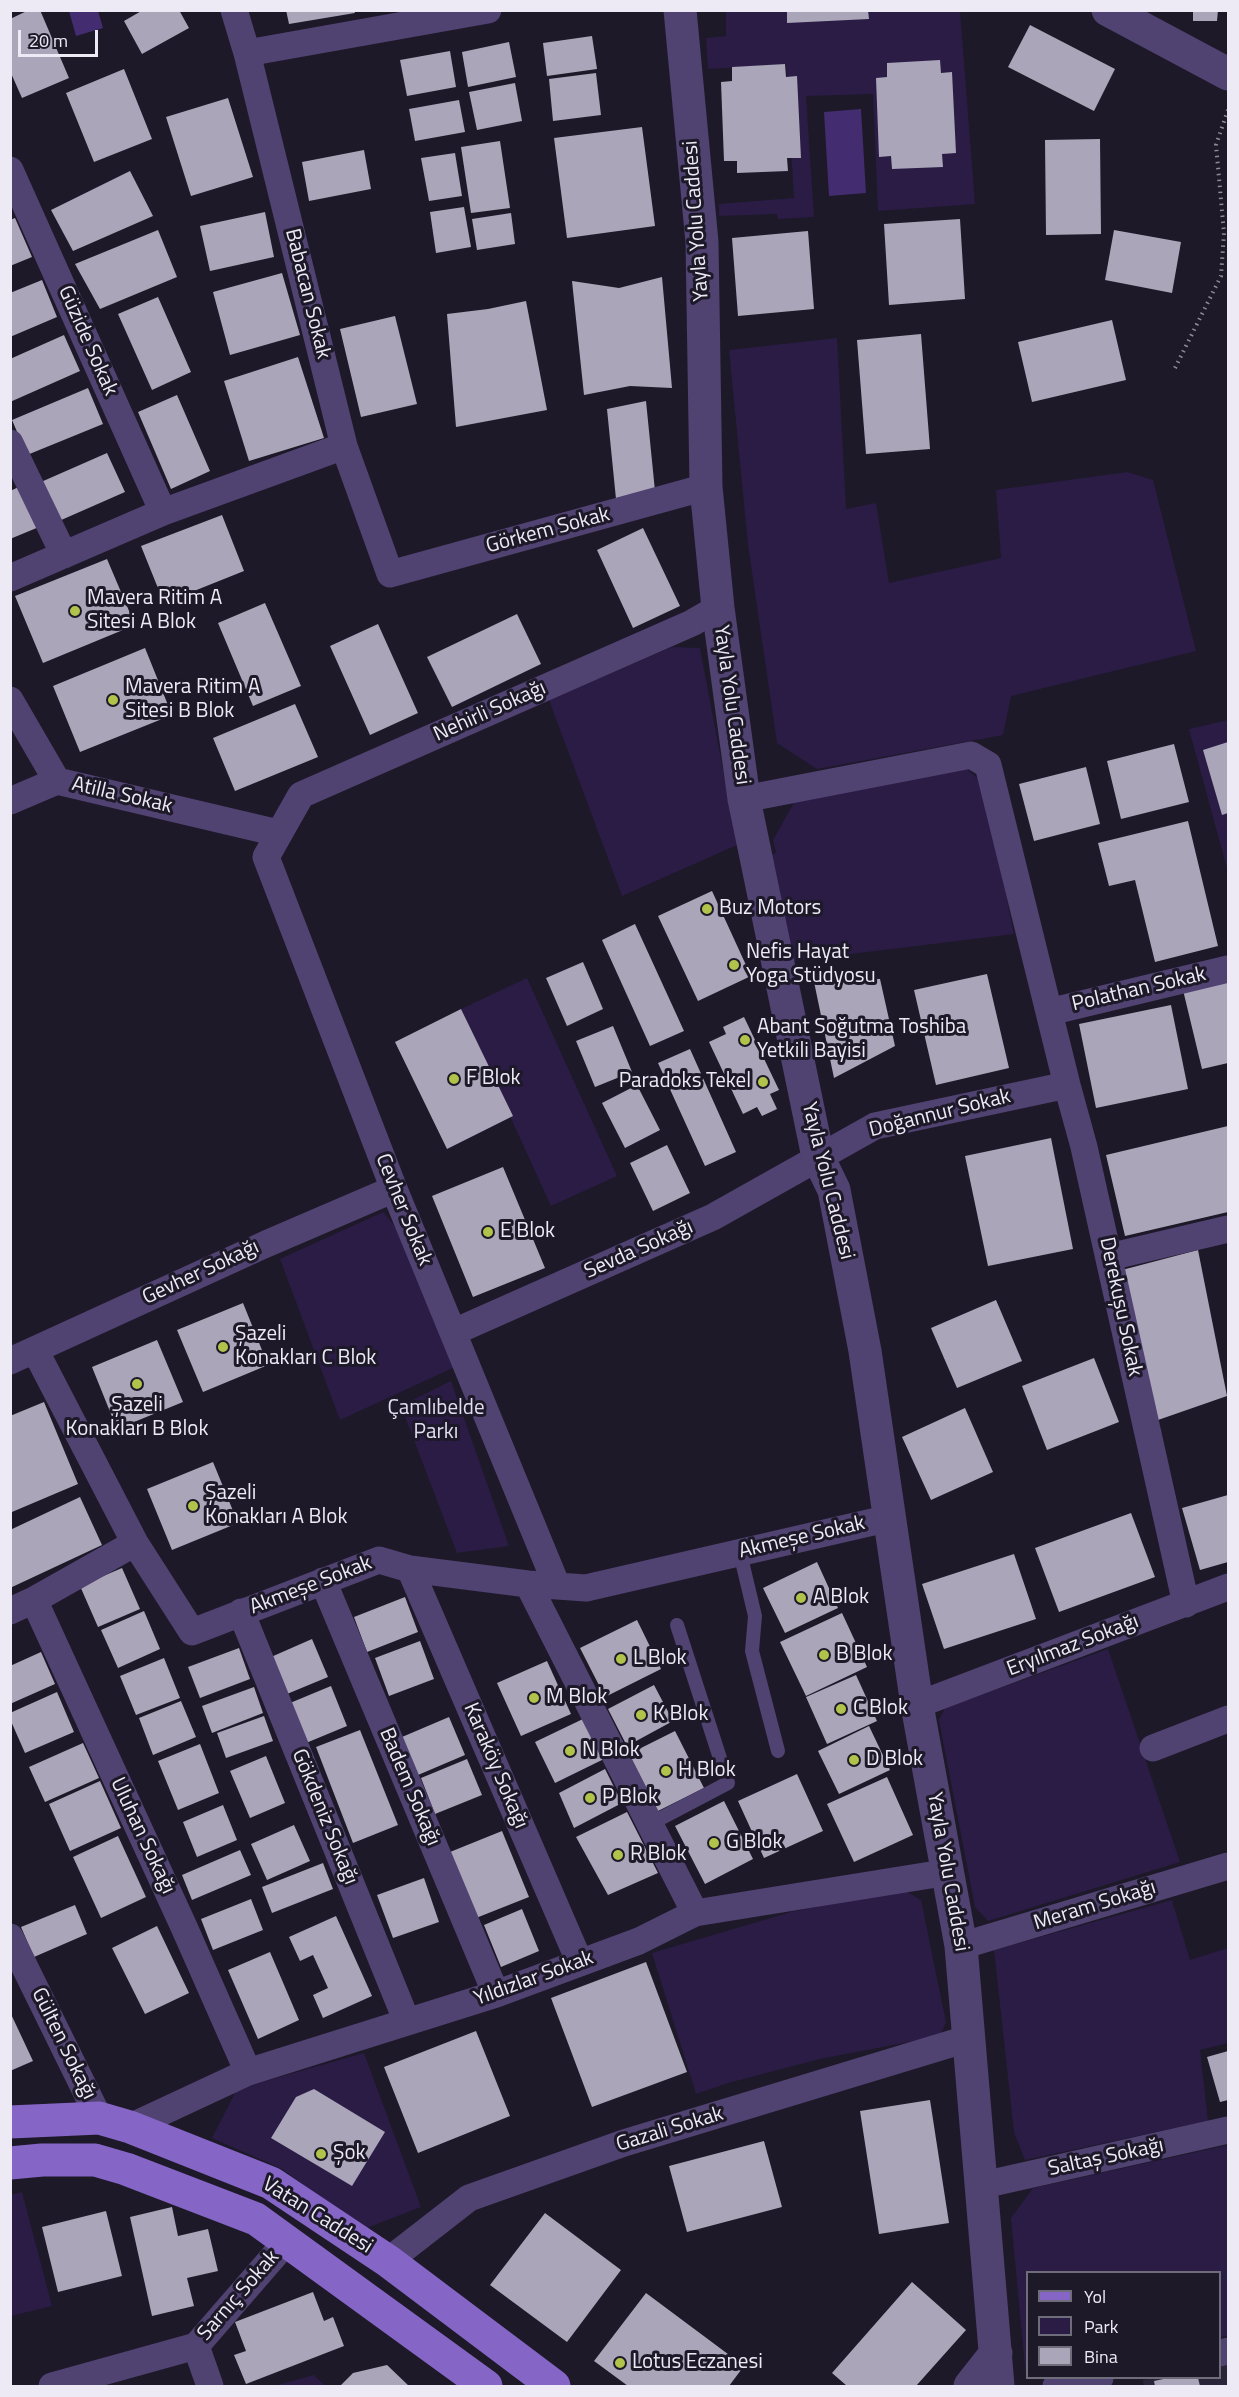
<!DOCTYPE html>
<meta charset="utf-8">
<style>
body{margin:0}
#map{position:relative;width:1239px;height:2397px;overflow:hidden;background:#1d1928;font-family:"Titillium Web",sans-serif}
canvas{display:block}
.frame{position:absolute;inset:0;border:12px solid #edeaf5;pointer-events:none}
.legend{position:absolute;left:1026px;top:2271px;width:195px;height:108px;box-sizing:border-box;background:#1d1928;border:2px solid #706d7a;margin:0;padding:8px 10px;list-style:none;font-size:18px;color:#edeaf5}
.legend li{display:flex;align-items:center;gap:12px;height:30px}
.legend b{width:30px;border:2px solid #706d7a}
.scale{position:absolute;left:18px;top:30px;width:80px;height:27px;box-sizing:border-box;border:3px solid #edeaf5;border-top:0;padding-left:8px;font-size:18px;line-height:21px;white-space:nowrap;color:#edeaf5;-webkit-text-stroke:4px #1d1928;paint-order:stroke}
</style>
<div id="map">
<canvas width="1239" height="2397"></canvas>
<div class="frame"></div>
<ul class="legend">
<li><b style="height:8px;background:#8566c7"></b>Yol</li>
<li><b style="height:16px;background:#2a1c45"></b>Park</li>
<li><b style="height:16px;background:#aaa5b9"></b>Bina</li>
</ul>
<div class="scale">20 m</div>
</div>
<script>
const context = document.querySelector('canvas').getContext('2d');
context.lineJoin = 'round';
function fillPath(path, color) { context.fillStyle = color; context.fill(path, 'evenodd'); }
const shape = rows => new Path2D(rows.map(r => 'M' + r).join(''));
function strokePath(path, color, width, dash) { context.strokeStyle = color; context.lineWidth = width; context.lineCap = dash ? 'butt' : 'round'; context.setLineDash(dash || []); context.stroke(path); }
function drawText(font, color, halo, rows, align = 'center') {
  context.font = font + ' "Titillium Web",sans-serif'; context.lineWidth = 6; context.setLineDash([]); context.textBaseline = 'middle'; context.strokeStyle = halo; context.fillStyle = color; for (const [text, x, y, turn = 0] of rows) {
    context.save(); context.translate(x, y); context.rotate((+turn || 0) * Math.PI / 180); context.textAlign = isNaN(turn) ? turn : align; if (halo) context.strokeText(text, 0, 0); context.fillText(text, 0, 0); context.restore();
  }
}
const built = shape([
 [1228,2364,1228,2386,1144,2386,1143,2380,1158,2378,1220,2378,1220,2366]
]);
const green = shape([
 [726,11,960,11,975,204,878,211,873,94,806,96,814,217,778,219,777,214,719,216,719,204,794,198,786,64,708,69,706,38,726,36],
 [837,338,846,509,876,503,889,583,1001,558,996,490,1127,472,1153,480,1196,651,1011,696,1003,735,817,769,777,743,748,545,729,350],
 [672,647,700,648,737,845,622,896,549,700],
 [1228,720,1228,872,1189,729],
 [964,767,983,783,1014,934,794,961,769,856,776,853,773,840,796,799],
 [527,978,617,1176,551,1206,461,1009],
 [383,1212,394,1225,457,1366,340,1420,280,1259],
 [451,1381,509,1546,457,1553,401,1406],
 [1108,1649,1180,1862,988,1921,975,1907,939,1720,945,1708],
 [904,1890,921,1900,946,2022,940,2036,820,2059,728,2083,696,2094,652,1953,791,1912],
 [1172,1900,1190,1960,1228,1948,1228,2043,1200,2050,1208,2121,1025,2160,1014,2132,994,1950],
 [364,2053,421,2207,364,2229,282,2169,212,2138,237,2089],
 [1228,2145,1228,2336,1220,2337,1220,2272,1028,2272,1026,2377,1011,2218,1033,2188],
 [22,2192,52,2306,11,2316,11,2195],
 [314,2375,325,2386,274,2386]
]);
const water = shape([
 [69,11,98,11,103,28,76,36],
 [861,109,866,193,829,196,824,112]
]);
const building = shape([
 [29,10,40,10,69,78,22,98,10,71,10,19],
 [143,10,179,10,189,28,142,54,124,21],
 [286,10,354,10,355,13,289,24],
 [787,10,868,10,869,19,787,23],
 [1193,10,1218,10,1217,21,1193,21],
 [1030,25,1115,69,1094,111,1008,67],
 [592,36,597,69,547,76,543,43],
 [509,42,516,77,468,87,462,52],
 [450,51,456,87,407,96,400,60],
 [940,60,941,73,952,72,956,153,942,154,943,167,892,169,891,156,879,157,876,78,887,77,887,63],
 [785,64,786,77,797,76,801,158,787,158,788,171,737,173,737,161,724,161,721,82,732,81,732,67],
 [124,69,152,139,94,162,66,93],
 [596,73,601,115,553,121,549,79],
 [515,83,522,121,477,130,469,92],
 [228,98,253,177,191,196,166,117],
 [459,100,465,132,415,141,409,109],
 [642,127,655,226,567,238,554,138],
 [1100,139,1101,234,1046,235,1045,140],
 [500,141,510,208,471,213,461,147],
 [364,150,371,189,309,201,302,162],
 [455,153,462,196,429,201,421,158],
 [130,171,153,216,73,251,51,210],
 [464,207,471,247,436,253,430,212],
 [265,212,274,257,210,271,200,226],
 [511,213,515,244,477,250,472,219],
 [15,218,32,257,10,266,10,220],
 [960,219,965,299,889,305,884,224],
 [158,230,177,277,100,309,75,264],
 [1114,230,1181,242,1172,293,1105,280],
 [808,231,814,309,738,316,732,238],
 [282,273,300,335,230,355,213,292],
 [662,277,672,388,630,386,584,395,572,281,619,288],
 [42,280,57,317,10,337,10,293],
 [158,297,191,372,152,390,118,314],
 [526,301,547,410,456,427,447,314,488,309],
 [395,316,417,404,361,417,340,329],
 [1112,320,1126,380,1032,402,1018,342],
 [921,334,930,449,866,454,857,340],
 [64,335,80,371,10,402,10,359],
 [298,357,324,438,249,461,224,381],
 [88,388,103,424,27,455,12,420],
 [177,395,210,471,171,489,138,412],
 [646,401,655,491,616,499,607,409],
 [107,453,125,492,59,521,41,482],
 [21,486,39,527,10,539,10,491],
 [222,515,244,571,164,603,141,546],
 [643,528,680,606,633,628,597,550],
 [107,559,135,625,43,663,15,596],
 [265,603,301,686,253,706,218,623],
 [517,614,541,664,452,707,427,657],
 [378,624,418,713,370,735,330,646],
 [145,648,172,715,80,752,53,686],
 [295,704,318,757,235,791,213,738],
 [1228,742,1228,813,1222,815,1203,750],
 [1174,744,1189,802,1121,819,1107,761],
 [1086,767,1100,824,1034,841,1019,784],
 [1188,821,1218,946,1155,962,1135,880,1109,886,1098,843],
 [712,891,751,976,698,1001,658,916],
 [635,924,684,1031,650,1046,602,940],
 [583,962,603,1009,567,1026,546,978],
 [987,974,1009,1068,936,1085,914,990],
 [813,977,880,979,895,1046,834,1078],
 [1228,979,1228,1063,1202,1069,1183,990],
 [1171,1005,1188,1089,1096,1108,1079,1024],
 [461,1009,513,1116,447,1149,395,1042],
 [744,1017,779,1090,770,1094,777,1109,762,1116,757,1107,743,1114,709,1042,726,1034,723,1027],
 [613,1026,632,1072,595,1087,576,1041],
 [690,1049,736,1152,705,1166,658,1063],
 [637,1085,660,1130,625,1148,602,1103],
 [1228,1126,1228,1212,1125,1236,1106,1155],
 [1051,1138,1073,1249,988,1266,965,1156],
 [667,1145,690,1193,653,1211,630,1163],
 [503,1167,545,1268,473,1297,432,1196],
 [1198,1250,1227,1396,1158,1420,1122,1270],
 [996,1300,1022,1361,957,1388,931,1328],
 [243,1303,268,1365,203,1392,177,1330],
 [157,1340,183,1402,117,1429,92,1367],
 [1094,1358,1119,1422,1047,1450,1022,1386],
 [44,1402,78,1484,12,1512,10,1416],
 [965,1408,993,1472,931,1500,902,1437],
 [213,1462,238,1523,172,1550,147,1489],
 [1228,1495,1228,1562,1200,1570,1182,1508],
 [80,1497,102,1545,10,1588,10,1530],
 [1131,1513,1155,1577,1059,1612,1035,1548],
 [1014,1554,1036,1619,944,1649,922,1584],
 [817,1562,838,1608,785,1633,763,1588],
 [122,1568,140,1609,98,1627,80,1586],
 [405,1597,418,1632,367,1652,354,1617],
 [144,1611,160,1649,118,1668,101,1630],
 [842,1613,867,1667,806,1696,780,1642],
 [637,1620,661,1669,605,1697,580,1648],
 [312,1639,328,1677,287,1694,271,1657],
 [420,1641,434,1679,389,1696,375,1658],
 [239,1648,250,1679,200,1698,188,1667],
 [41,1652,55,1684,10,1704,10,1666],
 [164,1658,180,1698,136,1715,120,1676],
 [547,1661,571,1714,521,1736,497,1683],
 [856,1675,877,1721,827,1744,806,1697],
 [654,1685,673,1721,627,1746,608,1709],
 [331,1686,347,1726,306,1743,290,1703],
 [254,1687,263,1713,212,1733,202,1706],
 [57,1692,74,1732,25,1753,10,1719,10,1713],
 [181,1701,196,1737,153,1755,139,1718],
 [264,1716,273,1741,226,1758,217,1733],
 [449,1717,465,1755,418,1775,402,1737],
 [585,1718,604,1759,555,1783,535,1742],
 [869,1726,890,1770,839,1794,818,1751],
 [360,1730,398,1825,353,1843,316,1747],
 [675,1731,704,1788,658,1811,629,1754],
 [83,1743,99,1778,45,1802,29,1767],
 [200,1744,219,1793,178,1810,158,1761],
 [266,1756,285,1803,250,1818,230,1771],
 [467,1759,482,1795,435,1814,421,1778],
 [605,1769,622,1803,574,1828,559,1793],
 [797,1774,823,1831,764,1858,738,1801],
 [887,1777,913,1835,854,1862,827,1804],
 [100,1781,121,1828,70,1851,49,1804],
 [724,1801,753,1859,705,1884,675,1826],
 [223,1805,237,1840,197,1857,183,1822],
 [627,1812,658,1873,608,1895,576,1837],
 [294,1825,310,1861,267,1880,251,1844],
 [502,1831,529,1897,476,1918,450,1852],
 [118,1836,146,1897,101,1918,73,1857],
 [240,1850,251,1875,192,1900,182,1875],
 [323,1863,333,1889,272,1913,262,1887],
 [424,1878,439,1922,393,1938,377,1895],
 [251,1899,263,1930,213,1950,201,1919],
 [75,1905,87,1934,34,1957,21,1927],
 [522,1909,539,1951,501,1967,484,1925],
 [336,1916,372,1996,323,2018,313,1995,328,1988,313,1955,300,1961,289,1937],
 [157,1926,189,1993,145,2014,112,1948],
 [270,1952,299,2020,258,2039,228,1970],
 [646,1962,687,2072,592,2107,551,1998],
 [10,2012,33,2061,10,2071],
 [476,2031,510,2116,418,2153,384,2067],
 [1228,2051,1228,2100,1220,2102,1207,2057],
 [314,2089,385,2132,352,2186,271,2138,296,2097],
 [930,2100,949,2223,879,2234,860,2111],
 [764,2141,782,2207,687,2232,669,2166],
 [172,2207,178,2236,208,2229,218,2271,187,2278,194,2306,152,2316,130,2217],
 [106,2211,122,2276,58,2292,42,2227],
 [545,2213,621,2270,567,2342,490,2285],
 [912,2282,966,2330,916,2386,847,2386,832,2373],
 [313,2292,324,2321,333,2317,344,2346,246,2384,234,2355,246,2351,235,2322],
 [646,2293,744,2366,729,2386,628,2386,594,2361],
 [387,2365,409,2386,340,2386,353,2373],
 [1168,2378,1198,2378,1200,2386,1155,2386,1154,2381]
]);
const path = shape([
 [1175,368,1221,276,1224,233,1216,145,1228,110]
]);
const service = shape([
 [740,1553,755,1616,752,1651,778,1751],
 [650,1824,728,1783,677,1625]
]);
const minor = shape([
 [234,10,247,53,344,446,390,574,706,487],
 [247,53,488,10],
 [10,170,163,512],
 [10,443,64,555],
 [10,578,163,512,344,446],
 [10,700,57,781,278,833],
 [744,799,971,755,988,765,1067,1085,1084,1147,1186,1604],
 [10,801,57,781],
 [1049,1012,1228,969],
 [1109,1257,1228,1229],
 [454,1332,713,1217,875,1126,1067,1085],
 [35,1350,135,1543,192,1632,379,1560,410,1569,528,1584,586,1588,890,1518],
 [10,1361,266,1244,394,1189],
 [410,1569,580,1963],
 [323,1581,496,1994],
 [528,1584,695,1913],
 [557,1586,394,1189,266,857,301,795,692,623,718,608],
 [34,1600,184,1927,248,2072],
 [10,1611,34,1600,135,1543],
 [241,1612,407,2022],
 [917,1705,1228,1587],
 [1153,1748,1228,1719],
 [10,1937,99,2118],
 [961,1946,1228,1866],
 [130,2127,248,2072,496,1994,639,1941,695,1913,949,1872],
 [983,2185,1228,2130],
 [388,2261,469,2198,624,2143,970,2038],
 [1220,2353,1228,2351],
 [52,2386,196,2346],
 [210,2386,196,2346,287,2241],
 [1056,2386,1100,2378]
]);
const tertiary = shape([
 [680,10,702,242,706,487,718,608,744,799,818,1157,834,1190,865,1351,917,1705,961,1946,998,2386],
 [1108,10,1228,74],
 [970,2386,996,2353]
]);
const primary = shape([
 [10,2122,99,2118,130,2127,271,2183,388,2261,554,2386],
 [10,2163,42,2160,95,2160,126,2169,256,2219,486,2386]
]);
const markers = [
 [75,611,6,"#b2c34c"],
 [113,700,6,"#b2c34c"],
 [707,909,6,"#b2c34c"],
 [734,965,6,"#b2c34c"],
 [745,1040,6,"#b2c34c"],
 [454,1079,6,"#b2c34c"],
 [763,1082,6,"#b2c34c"],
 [488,1232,6,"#b2c34c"],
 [223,1347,6,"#b2c34c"],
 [137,1384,6,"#b2c34c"],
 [193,1506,6,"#b2c34c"],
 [801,1598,6,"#b2c34c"],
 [824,1655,6,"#b2c34c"],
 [621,1659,6,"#b2c34c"],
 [534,1698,6,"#b2c34c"],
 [841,1709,6,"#b2c34c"],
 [641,1715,6,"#b2c34c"],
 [570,1751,6,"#b2c34c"],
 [854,1760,6,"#b2c34c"],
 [666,1771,6,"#b2c34c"],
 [590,1798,6,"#b2c34c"],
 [714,1843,6,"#b2c34c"],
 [618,1855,6,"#b2c34c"],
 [321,2154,6,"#b2c34c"],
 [620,2363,6,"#b2c34c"]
];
const streetNames = [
 ["Yayla Yolu Caddesi",697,221,-94],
 ["Babacan Sokak",307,294,76],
 ["Güzide Sokak",87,341,66],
 ["Görkem Sokak",548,531,-15],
 ["Yayla Yolu Caddesi",731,705,82],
 ["Nehirli Sokağı",490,712,-24],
 ["Atilla Sokak",122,796,13],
 ["Polathan Sokak",1139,990,-13],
 ["Doğannur Sokak",940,1114,-14],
 ["Yayla Yolu Caddesi",827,1181,76],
 ["Cevher Sokak",403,1210,68],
 ["Sevda Sokağı",639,1250,-24],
 ["Gevher Sokağı",201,1273,-25],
 ["Derekuşu Sokak",1120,1307,78],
 ["Akmeşe Sokak",802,1538,-13],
 ["Akmeşe Sokak",311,1586,-21],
 ["Eryılmaz Sokağı",1073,1646,-21],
 ["Karaköy Sokağı",495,1766,67],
 ["Badem Sokağı",409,1787,67],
 ["Gökdeniz Sokağı",324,1817,68],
 ["Uluhan Sokağı",142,1836,65],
 ["Yayla Yolu Caddesi",947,1872,80],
 ["Meram Sokağı",1095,1906,-17],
 ["Yıldızlar Sokak",534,1979,-20],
 ["Gülten Sokağı",63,2044,64],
 ["Gazali Sokak",670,2130,-17],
 ["Saltaş Sokağı",1106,2158,-12],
 ["Vatan Caddesi",317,2216,32],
 ["Sarnıç Sokak",239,2296,-49]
];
const poiNames = [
 ["Mavera Ritim A",87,599],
 ["Sitesi A Blok",87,623],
 ["Mavera Ritim A",125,688],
 ["Sitesi B Blok",125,712],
 ["Buz Motors",719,909],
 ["Nefis Hayat",746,953],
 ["Yoga Stüdyosu",746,977],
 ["Abant Soğutma Toshiba",757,1028],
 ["Yetkili Bayisi",757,1052],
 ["F Blok",466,1079],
 ["Paradoks Tekel",751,1082,"right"],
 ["E Blok",500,1232],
 ["Şazeli",235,1335],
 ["Konakları C Blok",235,1359],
 ["Şazeli",137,1406,"center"],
 ["Konakları B Blok",137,1430,"center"],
 ["Şazeli",205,1494],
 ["Konakları A Blok",205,1518],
 ["A Blok",813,1598],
 ["B Blok",836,1655],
 ["L Blok",633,1659],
 ["M Blok",546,1698],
 ["C Blok",853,1709],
 ["K Blok",653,1715],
 ["N Blok",582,1751],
 ["D Blok",866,1760],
 ["H Blok",678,1771],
 ["P Blok",602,1798],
 ["G Blok",726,1843],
 ["R Blok",630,1855],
 ["Şok",333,2154],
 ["Lotus Eczanesi",632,2363]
];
const parkNames = [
 ["Çamlıbelde",436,1409],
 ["Parkı",436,1433]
];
fillPath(built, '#292438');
fillPath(green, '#2a1c45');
fillPath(water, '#432c6f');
fillPath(building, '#aaa5b9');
strokePath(path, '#8f8c98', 4, [1.5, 4.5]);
strokePath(service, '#504271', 14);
strokePath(minor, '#504271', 27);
strokePath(tertiary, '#504271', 33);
strokePath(primary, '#8566c7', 33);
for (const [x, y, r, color] of markers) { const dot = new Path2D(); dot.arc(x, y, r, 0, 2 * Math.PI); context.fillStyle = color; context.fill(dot); strokePath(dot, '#1d1928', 2); }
drawText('21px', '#edeaf5', '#1d1928', streetNames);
drawText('21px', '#edeaf5', '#1d1928', poiNames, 'left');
drawText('21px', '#e2def2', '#1d1928', parkNames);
</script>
